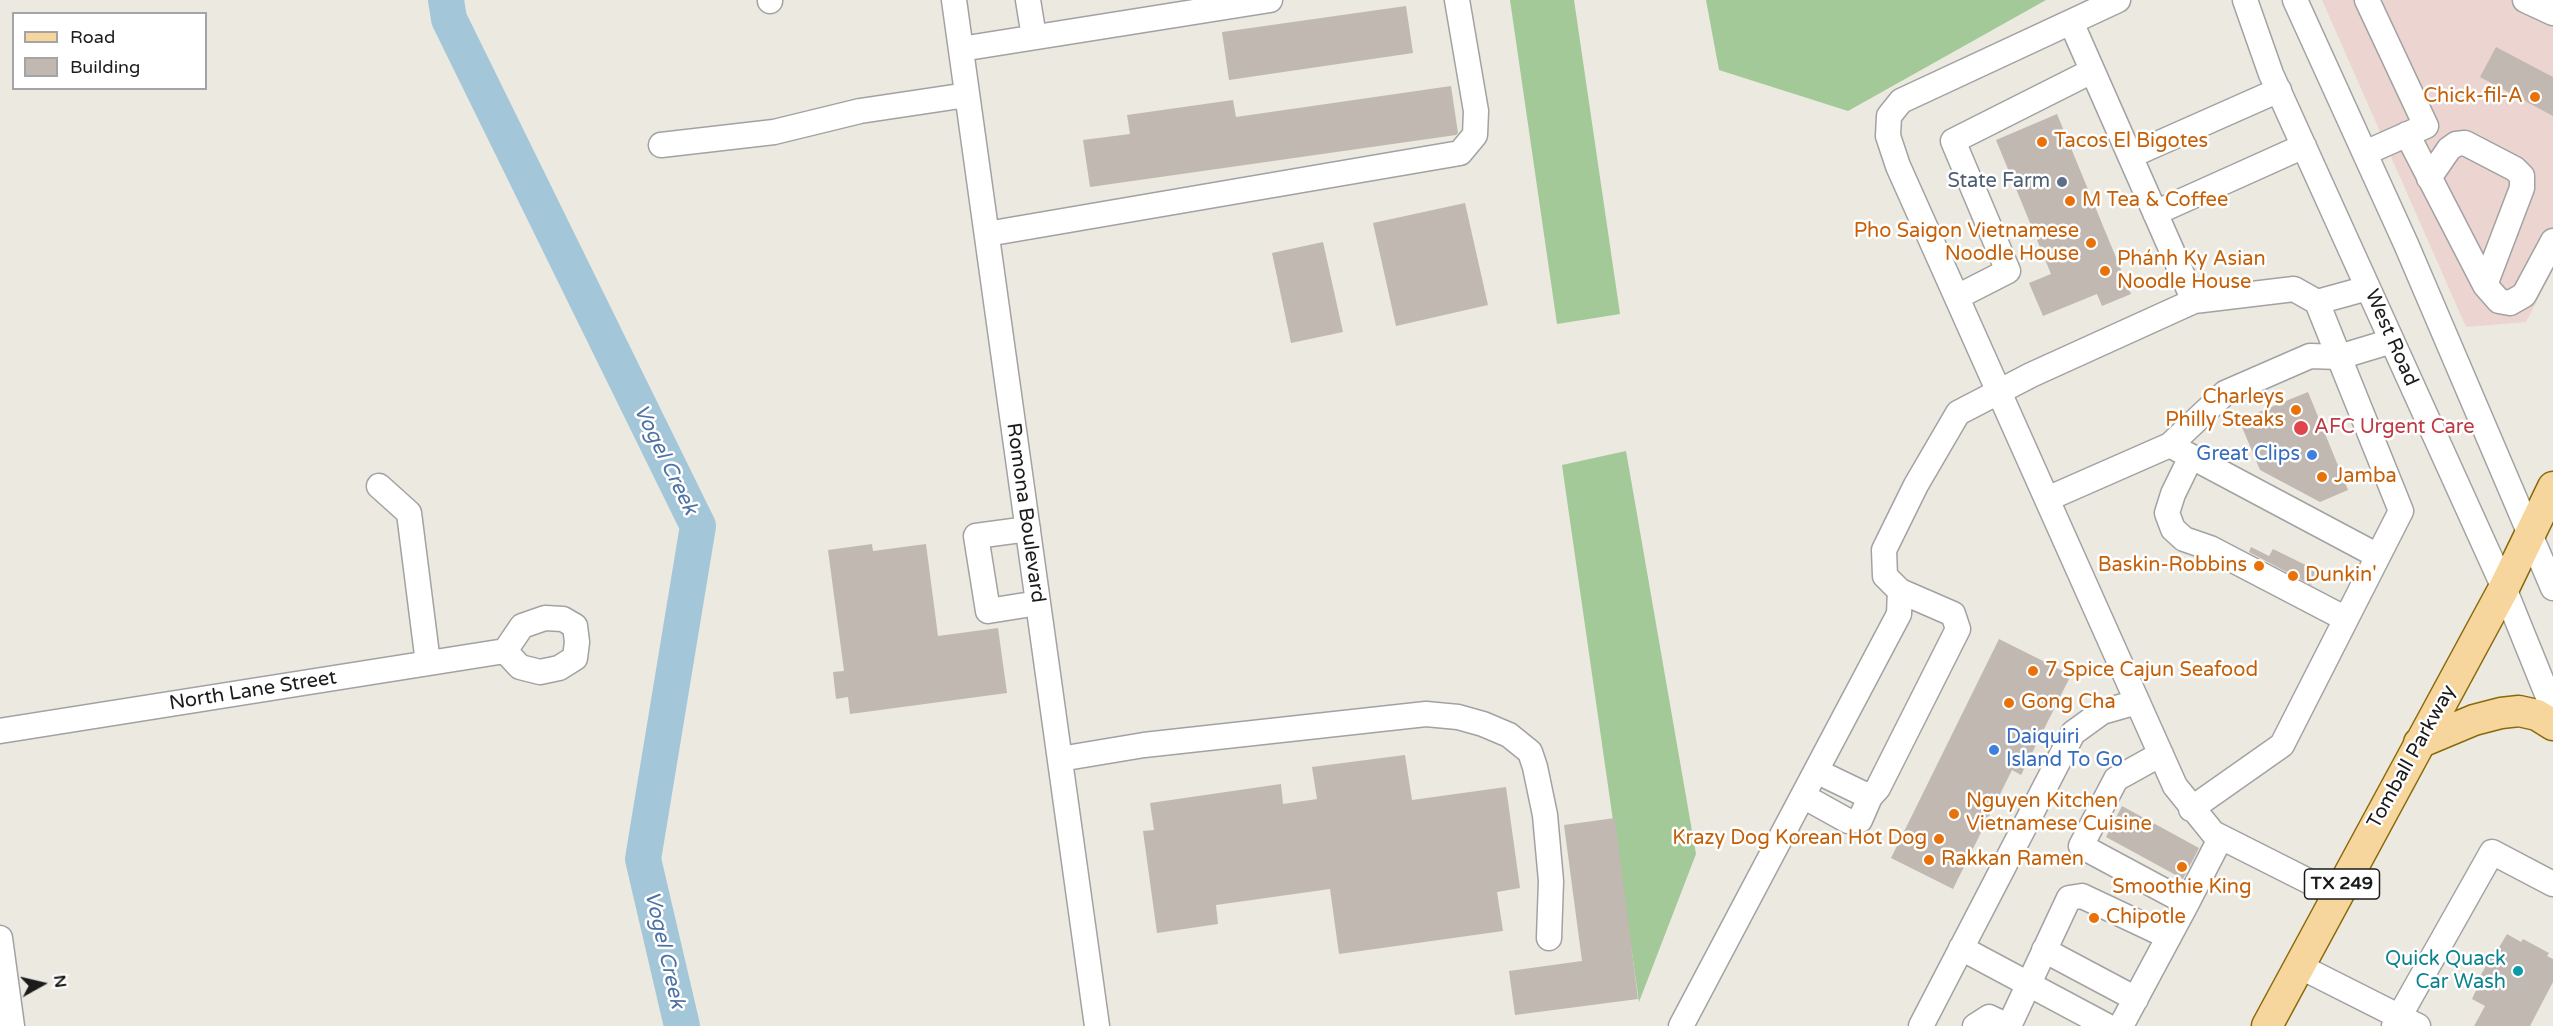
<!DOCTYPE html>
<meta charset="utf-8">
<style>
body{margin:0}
#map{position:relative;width:2553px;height:1026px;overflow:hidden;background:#ece9e1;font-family:"Varela Round",sans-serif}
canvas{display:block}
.legend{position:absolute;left:12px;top:12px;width:195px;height:78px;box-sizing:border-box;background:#fff;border:2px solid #a4a4a4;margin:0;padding:8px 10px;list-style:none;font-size:18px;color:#1b1b1b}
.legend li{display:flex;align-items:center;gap:12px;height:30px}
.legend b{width:30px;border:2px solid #a4a4a4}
.north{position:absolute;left:12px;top:954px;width:60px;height:60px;-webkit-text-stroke:4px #fff;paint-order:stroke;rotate:82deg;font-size:16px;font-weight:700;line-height:24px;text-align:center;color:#1b1b1b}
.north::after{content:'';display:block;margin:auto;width:21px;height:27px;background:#1b1b1b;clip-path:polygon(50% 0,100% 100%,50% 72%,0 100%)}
</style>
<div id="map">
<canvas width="2553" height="1026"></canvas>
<ul class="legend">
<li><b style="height:8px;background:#f6d69c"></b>Road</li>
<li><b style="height:16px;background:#c0b8b1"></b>Building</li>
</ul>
<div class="north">N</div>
</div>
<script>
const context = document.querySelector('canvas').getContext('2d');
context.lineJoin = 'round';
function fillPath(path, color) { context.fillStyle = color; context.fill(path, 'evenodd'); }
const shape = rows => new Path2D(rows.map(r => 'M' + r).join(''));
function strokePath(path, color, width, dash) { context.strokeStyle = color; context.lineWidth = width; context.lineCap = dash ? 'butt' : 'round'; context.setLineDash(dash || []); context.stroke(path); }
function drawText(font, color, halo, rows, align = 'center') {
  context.font = font + ' "Varela Round",sans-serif'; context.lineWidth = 5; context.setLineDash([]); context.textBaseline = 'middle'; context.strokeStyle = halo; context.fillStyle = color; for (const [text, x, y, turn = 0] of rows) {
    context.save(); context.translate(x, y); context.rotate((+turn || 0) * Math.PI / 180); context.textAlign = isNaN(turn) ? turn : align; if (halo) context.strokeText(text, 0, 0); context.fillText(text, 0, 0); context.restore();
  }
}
const commercial = shape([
 [2322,0,2553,0,2553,270,2526,322,2466,327]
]);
const forest = shape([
 [1510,0,1574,0,1620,314,1557,324],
 [1706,0,2046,0,1848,111,1719,70],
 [1626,451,1696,854,1639,1002,1562,465]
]);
const river = shape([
 [446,0,449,19,698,526,643,859,682,1026]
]);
const building = shape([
 [1406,6,1413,53,1229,80,1222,32],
 [2496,47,2553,77,2553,116,2480,77],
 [1451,86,1458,133,1456,135,1090,187,1083,140,1130,134,1127,115,1233,100,1236,117],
 [2057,114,2131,294,2102,306,2097,294,2043,316,2029,283,2051,274,1996,140],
 [1465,203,1488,305,1396,326,1373,223],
 [1323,242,1343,332,1291,343,1272,253],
 [2308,392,2348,490,2320,502,2260,470,2239,420],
 [872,544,873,551,926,544,938,636,998,628,1007,693,850,714,848,697,836,699,833,672,844,671,828,550],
 [2251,547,2269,556,2273,549,2318,571,2311,585,2249,552],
 [1999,639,2071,675,2021,775,2012,770,1953,889,1891,858],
 [1405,755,1412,800,1506,787,1520,888,1497,892,1503,931,1339,954,1330,889,1216,905,1218,924,1157,933,1143,831,1154,830,1150,803,1281,784,1283,804,1317,799,1312,767],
 [2122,806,2199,848,2183,879,2106,837],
 [1615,818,1638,999,1515,1015,1509,971,1582,961,1564,825],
 [2507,934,2521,942,2523,939,2549,953,2547,956,2553,959,2553,982,2530,1026,2474,1026,2485,1006,2472,999,2478,986,2476,984,2496,947,2498,949]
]);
const minor = shape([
 [770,0,770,1],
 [954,0,1097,1026],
 [1028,0,1034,37],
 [2118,0,1901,101,1889,116,1888,136,1898,166,2175,786,2213,833,2336,895],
 [2245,0,2271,74,2504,588,2553,709],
 [2295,0,2406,244,2553,588],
 [2525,0,2553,13],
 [2071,22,2194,301],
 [961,49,1270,0],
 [2407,134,2485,285,2499,301,2510,303,2524,295,2553,241],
 [661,145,774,132,860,111,967,95],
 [2365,153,2426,126,2367,0],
 [2130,156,2279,90],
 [2429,178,2449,149,2456,144,2465,143,2515,169,2522,176,2522,188,2485,285],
 [2155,213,2304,146],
 [987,234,1460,153,1475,135,1476,111,1457,0],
 [1957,297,2008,271,1953,141,2092,71],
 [2317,302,2368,288],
 [2177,449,2378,556],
 [2191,457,2173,494,2167,513,2173,529,2184,539,2210,548,2346,619],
 [379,486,409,513,428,663],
 [1028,529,976,536,988,611,1038,603],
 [0,731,505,651,522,626,545,618,563,619,575,626,577,642,575,658,559,668,540,672,520,667,505,651],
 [2161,754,2116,779,2081,846,2187,903,2221,837],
 [1060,759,1144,745,1426,714,1458,717,1483,724,1509,735,1530,752,1535,767,1545,815,1551,881,1549,938],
 [1816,771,1870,797,1878,788,1958,629,1953,614,1900,591],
 [1803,796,1848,821,1860,820,1870,797],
 [2191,809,2282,745,2401,511,2339,357,2392,341],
 [0,938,12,1026],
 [1961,948,2107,1026],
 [2044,950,2136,999],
 [2299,966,2418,1026],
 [1681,1026,1899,614,1900,591,1885,576,1884,550,1916,485,1958,413,2031,375,2194,301,2294,289,2317,302,2339,357,2310,356,2225,393,2170,445,2047,499],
 [1921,1026,2073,733,2102,712,2137,702],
 [1975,1026,1989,1017,2008,1026],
 [2009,1026,2069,898,2082,896,2169,937],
 [2121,1026,2187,903],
 [2394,1026,2492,852,2553,884]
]);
const major = shape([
 [2419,743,2474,720,2501,713,2519,711,2537,715,2553,725],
 [2267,1026,2504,588,2553,487]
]);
const markers = [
 [2535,97,6,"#e8710a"],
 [2042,142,6,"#e8710a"],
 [2062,182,6,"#5c6f8a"],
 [2070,201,6,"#e8710a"],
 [2091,243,6,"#e8710a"],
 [2105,271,6,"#e8710a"],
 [2296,410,6,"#e8710a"],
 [2301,428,8,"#e0444e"],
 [2312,455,6,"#3f7fe0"],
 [2322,477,6,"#e8710a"],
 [2259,566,6,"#e8710a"],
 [2293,576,6,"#e8710a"],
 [2033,671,6,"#e8710a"],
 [2009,703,6,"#e8710a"],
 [1994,750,6,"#3f7fe0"],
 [1954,814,6,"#e8710a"],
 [1939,839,6,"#e8710a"],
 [1929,860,6,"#e8710a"],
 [2182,867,6,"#e8710a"],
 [2094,918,6,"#e8710a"],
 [2518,971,6,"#0f9aa8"]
];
const shields = [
 [2342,884,75]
];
const shieldNames = [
 ["TX 249",2342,884]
];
const foodNames = [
 ["Chick-fil-A",2523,97,"right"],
 ["Tacos El Bigotes",2054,142],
 ["M Tea & Coffee",2082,201],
 ["Pho Saigon Vietnamese",2079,232,"right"],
 ["Noodle House",2079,255,"right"],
 ["Phánh Ky Asian",2117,260],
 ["Noodle House",2117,283],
 ["Charleys",2284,398,"right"],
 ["Philly Steaks",2284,421,"right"],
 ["Jamba",2334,477],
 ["Baskin-Robbins",2247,566,"right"],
 ["Dunkin'",2305,576],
 ["7 Spice Cajun Seafood",2045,671],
 ["Gong Cha",2021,703],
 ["Nguyen Kitchen",1966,802],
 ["Vietnamese Cuisine",1966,825],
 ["Krazy Dog Korean Hot Dog",1927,839,"right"],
 ["Rakkan Ramen",1941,860],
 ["Smoothie King",2182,888,"center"],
 ["Chipotle",2106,918]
];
const serviceNames = [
 ["State Farm",2050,182]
];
const streetNames = [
 ["West Road",2391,338,66],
 ["Romona Boulevard",1025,513,82],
 ["North Lane Street",253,691,-9],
 ["Tomball Parkway",2412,757,-61]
];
const healthNames = [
 ["AFC Urgent Care",2314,428]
];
const shopNames = [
 ["Great Clips",2300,455],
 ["Daiquiri",2006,738,"left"],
 ["Island To Go",2006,761,"left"]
];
const cultureNames = [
 ["Quick Quack",2506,960],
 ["Car Wash",2506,983]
];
const waterNames = [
 ["Vogel Creek",665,460,64],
 ["Vogel Creek",664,950,77]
];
fillPath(commercial, '#ecd4d0');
fillPath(forest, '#a2c997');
strokePath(river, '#a3c7d8', 36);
fillPath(building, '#c0b8b1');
strokePath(minor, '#a2a2a2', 27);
strokePath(major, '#896908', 33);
strokePath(minor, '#fff', 24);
strokePath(major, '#f6d69c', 30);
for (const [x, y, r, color] of markers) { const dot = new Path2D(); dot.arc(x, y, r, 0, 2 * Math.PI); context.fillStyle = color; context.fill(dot); strokePath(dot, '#fff', 2); }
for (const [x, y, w] of shields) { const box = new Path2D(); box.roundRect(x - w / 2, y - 15, w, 30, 4.5); context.fillStyle = '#fff'; context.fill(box); strokePath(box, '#1b1b1b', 1.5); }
drawText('bold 18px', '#1b1b1b', null, shieldNames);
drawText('20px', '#c56008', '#fff', foodNames, 'left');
drawText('20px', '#4e5e75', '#fff', serviceNames, 'right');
drawText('20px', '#1b1b1b', '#fff', streetNames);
drawText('20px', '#be3a42', '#fff', healthNames, 'left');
drawText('20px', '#366cbe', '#fff', shopNames, 'right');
drawText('20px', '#0d838f', '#fff', cultureNames, 'right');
drawText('italic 21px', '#4e72a4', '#fff', waterNames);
</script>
